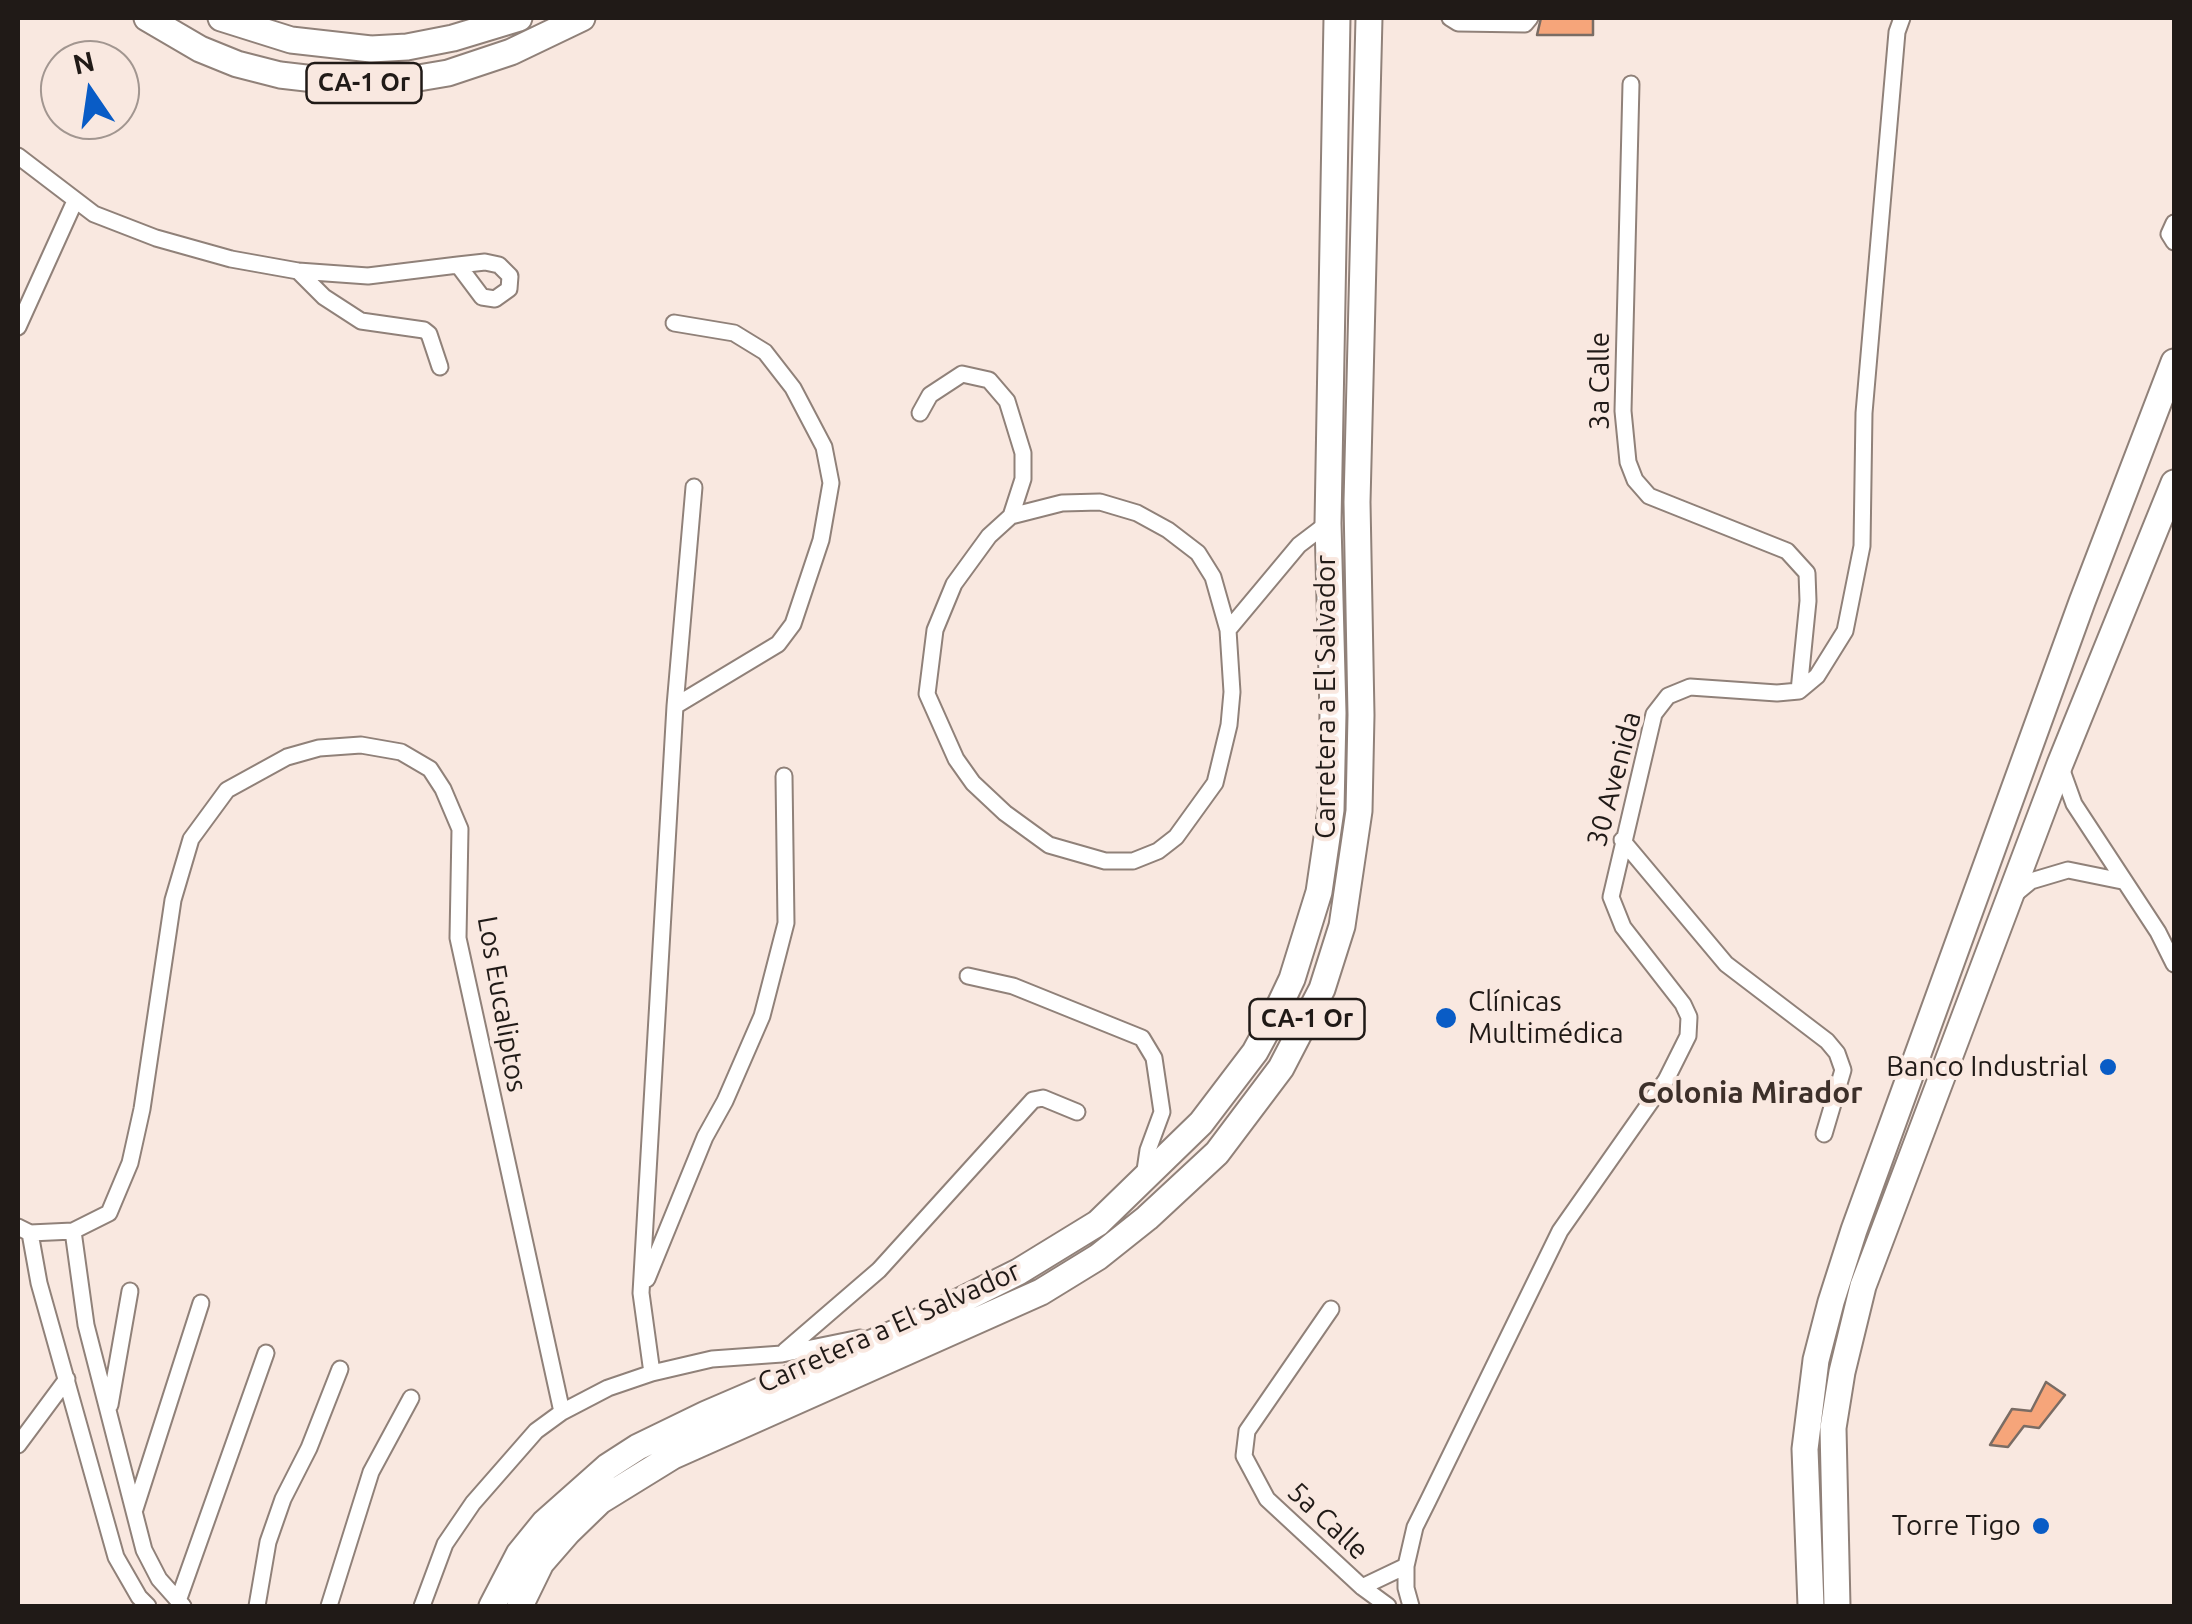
<!DOCTYPE html>
<meta charset="utf-8">
<style>
body{margin:0}
#map{position:relative;width:2192px;height:1624px;overflow:hidden;background:#f9e8e0;font-family:Ubuntu,sans-serif}
canvas{display:block}
.frame{position:absolute;inset:0;border:20px solid #201a17;pointer-events:none}
.north{position:absolute;left:40px;top:40px;width:100px;height:100px;box-sizing:border-box;background:#f9e8e0;border:2px solid #a29690;border-radius:50%;rotate:347deg;font-size:28px;font-weight:700;line-height:40px;text-align:center;color:#201a17}
.north::after{content:'';display:block;margin:auto;width:35px;height:45px;background:#095cc6;clip-path:polygon(50% 0,100% 100%,50% 72%,0 100%)}
</style>
<div id="map">
<canvas width="2192" height="1624"></canvas>
<div class="frame"></div>
<div class="north">N</div>
</div>
<script>
const context = document.querySelector('canvas').getContext('2d');
context.lineJoin = 'round';
function fillPath(path, color) { context.fillStyle = color; context.fill(path, 'evenodd'); }
const shape = rows => new Path2D(rows.map(r => 'M' + r).join(''));
function strokePath(path, color, width, dash) { context.strokeStyle = color; context.lineWidth = width; context.lineCap = dash ? 'butt' : 'round'; context.setLineDash(dash || []); context.stroke(path); }
function drawText(font, color, halo, rows, align = 'center') {
  context.font = font + ' Ubuntu,sans-serif'; context.lineWidth = 8; context.setLineDash([]); context.textBaseline = 'middle'; context.strokeStyle = halo; context.fillStyle = color; for (const [text, x, y, turn = 0] of rows) {
    context.save(); context.translate(x, y); context.rotate((+turn || 0) * Math.PI / 180); context.textAlign = isNaN(turn) ? turn : align; if (halo) context.strokeText(text, 0, 0); context.fillText(text, 0, 0); context.restore();
  }
}
const building = shape([
 [1541,18,1593,18,1593,35,1537,35,1541,18],
 [2046,1382,2065,1395,2039,1428,2024,1426,2008,1447,1990,1445,2012,1409,2031,1411,2046,1382]
]);
const minor = shape([
 [1450,18,1458,23,1525,24,1530,18],
 [1631,84,1623,411,1628,462,1635,480,1649,496,1787,551,1807,573,1808,601,1799,691],
 [18,156,94,214,156,238,231,259,298,271,368,276,458,265,485,262,499,265,510,276,509,289,495,299,482,297,458,265],
 [2174,223,2169,234,2174,242],
 [298,271,324,297,361,321,424,330,429,334,440,367],
 [674,323,734,333,765,352,793,388,824,447,831,483,821,540,793,624,778,644,675,706],
 [18,327,75,201],
 [920,413,930,395,962,374,989,380,1007,401,1023,453,1023,479,1011,516],
 [1100,502,1137,513,1168,530,1198,553,1213,577,1228,630,1232,692,1229,725,1215,783,1176,837,1158,851,1133,861,1105,861,1049,845,1005,813,973,783,956,759,927,694,935,630,954,584,989,536,1011,516,1062,503,1100,502],
 [1228,630,1299,545,1328,523],
 [2060,765,2074,804,2158,932,2174,964],
 [1622,840,1726,964,1827,1041,1837,1053,1843,1070,1824,1134],
 [2014,895,2031,881,2068,870,2122,881],
 [968,976,1013,986,1142,1038,1154,1058,1162,1112,1148,1150,1144,1177],
 [18,1227,30,1233,73,1231,109,1213,130,1163,142,1109,173,900,191,839,227,790,287,757,319,748,361,745,401,752,430,769,443,789,460,829,458,938,562,1412],
 [73,1231,86,1325,144,1550,159,1579,183,1606],
 [30,1233,39,1283,116,1557,139,1597,148,1606],
 [647,1279,705,1137,725,1101,762,1016,786,923,784,776],
 [1331,1309,1247,1431,1244,1456,1267,1499,1362,1587,1388,1606],
 [785,1351,879,1270,1033,1100,1043,1098,1077,1112],
 [652,1373,641,1293,675,706,694,487],
 [110,1405,130,1291],
 [18,1445,67,1379],
 [135,1509,201,1303],
 [1362,1587,1406,1566],
 [178,1601,266,1353],
 [257,1606,268,1542,283,1499,309,1448,340,1369],
 [329,1606,371,1472,411,1398],
 [422,1606,445,1544,473,1503,536,1431,562,1412,608,1388,652,1373,712,1359,782,1354,860,1338],
 [1411,1606,1406,1588,1406,1566,1415,1527,1428,1501,1560,1231,1666,1080,1688,1036,1689,1017,1683,1004,1623,927,1611,897,1654,714,1668,696,1690,687,1777,693,1799,691,1817,676,1845,631,1862,546,1864,413,1897,32,1902,18]
]);
const trunk = shape([
 [147,18,200,49,237,64,280,75,358,84,389,83,448,73,511,52,582,18],
 [221,18,291,40,371,49,407,47,453,38,519,18],
 [492,1606,519,1554,545,1522,607,1467,638,1447,706,1414,904,1329,1018,1272,1098,1223,1201,1123,1255,1052,1274,1017,1292,979,1319,892,1331,810,1333,713,1328,523,1337,18],
 [520,1606,541,1563,568,1532,600,1501,673,1456,1041,1292,1098,1257,1147,1218,1217,1153,1281,1068,1322,989,1342,926,1359,811,1361,715,1357,502,1369,18],
 [1811,1606,1805,1449,1816,1360,1831,1302,1854,1230,2082,602,2174,362],
 [1837,1606,1833,1428,1842,1372,1863,1286,2060,764,2174,483]
]);
const markers = [
 [1446,1018,12,"#095cc6"],
 [2108,1067,10,"#095cc6"],
 [2041,1526,10,"#095cc6"]
];
const shields = [
 [364,83,115],
 [1307,1019,115]
];
const shieldNames = [
 ["CA-1 Or",364,83],
 ["CA-1 Or",1307,1019]
];
const streetNames = [
 ["3a Calle",1600,381,-90],
 ["Carretera a El Salvador",1326,697,-90],
 ["30 Avenida",1614,779,-75],
 ["Los Eucaliptos",502,1004,80],
 ["Carretera a El Salvador",889,1327,-24],
 ["5a Calle",1328,1521,43]
];
const poiNames = [
 ["Clínicas",1468,1002,"left"],
 ["Multimédica",1468,1034,"left"],
 ["Banco Industrial",2088,1067],
 ["Torre Tigo",2021,1526]
];
const neighbourhoodNames = [
 ["Colonia Mirador",1750,1093]
];
fillPath(building, '#f6a57a');
strokePath(building, '#7a6c64', 2.5);
strokePath(minor, '#908179', 19);
strokePath(trunk, '#908179', 29);
strokePath(minor, '#fff', 15);
strokePath(trunk, '#fff', 25);
for (const [x, y, r, color] of markers) { const dot = new Path2D(); dot.arc(x, y, r, 0, 2 * Math.PI); context.fillStyle = color; context.fill(dot); strokePath(dot, '#f9e8e0', 4); }
for (const [x, y, w] of shields) { const box = new Path2D(); box.roundRect(x - w / 2, y - 20, w, 40, 8); context.fillStyle = '#f9e8e0'; context.fill(box); strokePath(box, '#201a17', 2.5); }
drawText('bold 25px', '#201a17', null, shieldNames);
drawText('28px', '#201a17', '#f9e8e0', streetNames);
drawText('28px', '#201a17', '#f9e8e0', poiNames, 'right');
drawText('bold 30px', '#3d302a', '#f9e8e0', neighbourhoodNames);
</script>
